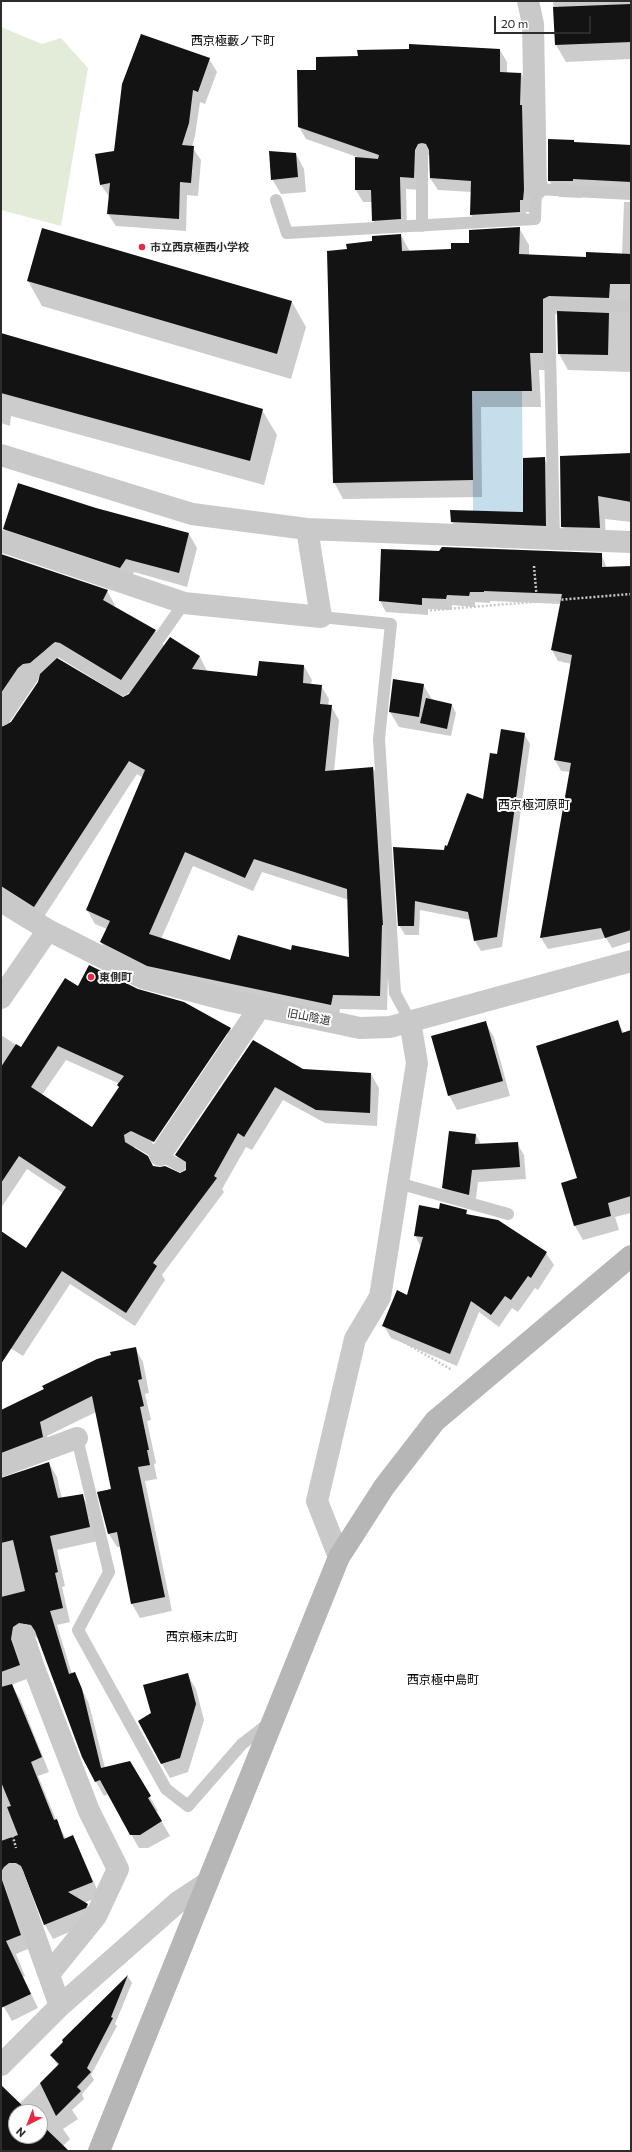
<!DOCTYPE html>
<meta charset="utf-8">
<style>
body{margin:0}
#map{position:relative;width:632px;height:2152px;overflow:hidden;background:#fff;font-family:Commissioner,sans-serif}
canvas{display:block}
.frame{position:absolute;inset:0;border:2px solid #2c2c2c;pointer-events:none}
.north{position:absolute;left:8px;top:2104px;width:40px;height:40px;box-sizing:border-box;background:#fff;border:1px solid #ababab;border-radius:50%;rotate:222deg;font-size:11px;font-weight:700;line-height:16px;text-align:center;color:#2c2c2c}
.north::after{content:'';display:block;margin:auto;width:14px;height:18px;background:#e72a42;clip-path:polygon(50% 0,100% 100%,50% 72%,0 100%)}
.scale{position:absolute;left:494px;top:16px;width:97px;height:18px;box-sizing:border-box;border:2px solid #2c2c2c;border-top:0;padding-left:5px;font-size:12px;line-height:14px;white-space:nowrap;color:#2c2c2c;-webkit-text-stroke:3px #fff;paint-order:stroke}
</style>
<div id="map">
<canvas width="632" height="2152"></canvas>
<div class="frame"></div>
<div class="north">N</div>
<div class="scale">20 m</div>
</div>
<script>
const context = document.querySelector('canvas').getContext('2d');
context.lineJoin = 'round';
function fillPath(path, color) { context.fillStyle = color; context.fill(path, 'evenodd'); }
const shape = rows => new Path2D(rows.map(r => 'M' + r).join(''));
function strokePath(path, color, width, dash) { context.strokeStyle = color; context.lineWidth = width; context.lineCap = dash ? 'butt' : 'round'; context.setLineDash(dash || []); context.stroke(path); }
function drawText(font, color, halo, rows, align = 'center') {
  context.font = font + ' Commissioner,"Noto Sans JP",sans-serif'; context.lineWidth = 4; context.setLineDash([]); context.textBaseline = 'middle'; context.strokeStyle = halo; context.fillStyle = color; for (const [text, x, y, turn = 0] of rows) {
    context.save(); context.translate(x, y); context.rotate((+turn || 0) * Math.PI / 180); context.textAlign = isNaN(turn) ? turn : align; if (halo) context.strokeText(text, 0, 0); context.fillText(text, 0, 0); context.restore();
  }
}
const green = shape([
 [1,27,42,44,61,38,88,68,61,226,1,210]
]);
const water = shape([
 [472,391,522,391,523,512,473,511]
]);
const shadow = shape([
 [553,1,631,1,631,59,566,62,556,45],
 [500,50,507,62,507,73,521,73,528,86,530,203,530,212,526,212,526,224,478,227,471,215,472,192,438,190,430,178,429,155,422,158,421,190,406,189,407,231,380,233,373,220,372,202,363,202,356,190,356,158,360,158,306,139,299,127,317,71],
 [209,59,217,72,205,104,200,102,195,136,192,147,201,160,198,196,187,195,186,231,116,226,108,214,110,198,101,185,96,155,115,152],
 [574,141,575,143,631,146,631,198,582,196,582,198,559,197,549,180],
 [296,154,304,169,306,192,281,194,272,179],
 [624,202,631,202,631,372,568,370,559,354,558,313,552,316,552,370,539,370,541,407,481,407,482,497,343,499,334,482,348,250,401,235,410,252,452,249,519,228,529,245,529,256,587,258,622,255],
 [28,281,292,302,306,327,291,379,42,306],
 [1,334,262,410,277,435,264,485,11,416,10,426,1,423],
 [631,454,631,522,605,519,606,539,569,538,562,526],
 [544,458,556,479,558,547,464,543,452,522,524,513],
 [95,509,189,534,197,548,187,587,134,572,129,582,12,543,4,529],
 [382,550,601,554,607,568,631,567,631,942,612,948,606,938,548,949,541,938,571,772,561,771,555,760,572,664,558,661,552,650,561,604,490,601,490,603,475,602,475,607,452,605,452,610,428,609,428,615,386,612,380,601],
 [1,555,107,591,115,605,114,607,155,631,164,646,170,638,200,657,207,671,258,677,304,666,312,680,311,685,321,686,329,699,328,706,331,706,339,720,334,772,373,768,381,782,389,939,387,1010,340,1009,338,1019,156,980,109,956,101,942,107,929,95,924,87,910,143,778,137,774,42,920,1,894,1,728,12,723,39,682,41,674,1,718],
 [69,656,130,694,127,698,119,697,57,659,59,657],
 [193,866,253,891,262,872,349,900,350,958,291,952,231,961,161,939],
 [423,685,432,699,452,705,456,713,451,736,399,727,390,712],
 [524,734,530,744,502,947,481,951,475,941,471,920,420,910,419,935,405,935,399,925,444,851,484,800,498,755],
 [79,988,137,990,230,1029,238,1042,162,1156,140,1144,133,1148,152,1166,180,1175,186,1170,176,1155,253,1041,303,1070,371,1074,379,1088,377,1126,325,1123,283,1100,252,1150,246,1147,222,1189,224,1192,162,1275,165,1280,135,1326,70,1284,23,1356,1,1342,1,1233,27,1249,63,1193,27,1169,1,1208,1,1035,21,1048],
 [225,1034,228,1034,152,1147,150,1146],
 [66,1060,120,1084,120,1088,92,1129,42,1095],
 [617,1021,624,1033,631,1031,631,1213,615,1217,619,1230,583,1240,575,1226,562,1184,579,1179],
 [485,1022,494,1037,510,1096,457,1110,449,1095],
 [476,1135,481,1144,517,1143,524,1155,526,1179,478,1182,475,1207,450,1200,443,1187],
 [440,1210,466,1211,469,1216,546,1253,554,1265,538,1290,535,1288,518,1312,512,1308,499,1327,479,1312,457,1366,391,1338,384,1326,408,1296,421,1247,415,1235],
 [135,1348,143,1362,149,1393,145,1394,151,1420,147,1421,156,1463,154,1464,157,1479,145,1481,172,1611,140,1618,132,1604,121,1547,117,1547,109,1534,112,1490,96,1412,47,1436,51,1451,1,1471,1,1412],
 [49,1463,57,1477,62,1499,82,1495,90,1509,98,1541,57,1550,65,1586,62,1587,70,1622,57,1625,72,1674,75,1674,89,1704,105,1768,129,1762,158,1811,156,1812,170,1836,148,1848,139,1848,108,1794,104,1796,82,1757,40,1641,35,1636,27,1679,11,1685,20,1699,49,1772,38,1776,56,1820,66,1839,73,1836,100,1896,84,1903,87,1905,95,1919,93,1922,53,1939,45,1925,27,1878,24,1876,28,1949,16,1954,25,1976,23,1977,38,2008,12,2021,1,2002,1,1479],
 [187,1674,196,1689,204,1720,188,1772,170,1778,162,1764,152,1713],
 [128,1977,132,1983,115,2024,117,2026,91,2075,94,2080,82,2094,84,2099,72,2110,78,2119,63,2129,70,2139,58,2151,1,2151,1,2087,19,2104,58,2066,51,2055,64,2042,63,2040],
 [16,2112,40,2112,40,2136,16,2136]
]);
const building = shape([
 [631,4,631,42,555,45,553,7],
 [141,34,210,58,198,92,193,90,189,123,182,145,194,146,191,183,180,182,179,219,107,214,110,183,100,185,95,154,114,151,122,84],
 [409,44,500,49,500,72,521,73,520,105,522,105,524,190,523,200,520,200,520,212,470,215,471,181,430,178,429,150,426,144,422,143,418,144,415,150,414,178,400,177,401,219,372,221,371,190,355,190,355,157,378,159,379,155,298,127,297,70,316,70,316,57,358,56,357,50,409,49],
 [548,139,574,140,574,142,631,145,631,182,573,179,573,181,548,181],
 [269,151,296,153,298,177,271,180],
 [520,227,519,254,586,257,586,252,631,254,631,284,610,284,609,298,549,296,543,299,543,353,530,353,532,391,472,391,473,480,333,483,327,251,347,249,346,244,372,241,372,236,401,234,402,251,451,249,451,243,469,243,469,230],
 [42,228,292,301,277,354,27,281],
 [557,311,609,313,608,355,558,354],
 [1,333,263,409,250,461,1,393],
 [631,453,631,502,598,496,600,528,561,527,560,456],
 [545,457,546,526,451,522,450,510,523,512,523,458],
 [18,483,96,508,189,533,179,573,126,559,120,568,3,529],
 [442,547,602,553,602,567,631,566,631,930,605,938,601,928,540,938,571,763,554,760,572,655,551,650,562,594,484,591,484,592,470,592,469,596,447,595,446,599,422,598,422,605,379,601,381,549,439,551],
 [1,554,108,590,103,600,156,630,121,680,60,643,55,642,30,663,23,664,18,668,1,693],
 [170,637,200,656,192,669,257,676,259,661,304,665,303,683,322,685,320,704,332,705,325,771,373,767,383,925,382,925,380,996,333,995,331,1005,147,966,100,942,110,921,86,910,145,770,129,761,34,907,1,886,1,727,11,722,38,682,40,674,57,658,123,697,129,694],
 [185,852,245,878,254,859,347,889,349,957,292,945,291,950,238,935,230,960,149,934],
 [393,679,424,684,419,717,389,712],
 [426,698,452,704,447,729,420,723],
 [501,729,525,733,497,937,474,941,468,912,415,901,414,926,398,926,393,847,444,850,445,845,447,846,467,793,483,799,490,753,497,754],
 [89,965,138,989,184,1002,231,1028,154,1142,131,1131,124,1135,125,1142,148,1156,153,1166,160,1167,165,1166,180,1173,186,1170,186,1162,175,1155,253,1040,303,1069,371,1073,370,1113,316,1110,275,1087,244,1137,238,1133,214,1176,217,1178,153,1263,157,1266,126,1313,62,1271,1,1364,1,1231,26,1248,66,1187,19,1156,1,1183,1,1067,16,1044,21,1047,65,978,78,986],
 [58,1046,124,1076,117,1085,119,1087,92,1127,31,1087],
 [618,1020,622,1033,631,1030,631,1196,608,1203,611,1216,574,1226,561,1183,577,1178,536,1046],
 [486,1021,503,1081,448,1096,431,1036],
 [449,1131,476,1134,475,1144,518,1142,520,1167,472,1170,469,1195,442,1188],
 [440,1203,467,1210,466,1214,498,1220,547,1252,531,1278,528,1276,511,1300,505,1296,491,1315,471,1301,450,1354,382,1326,397,1290,407,1295,423,1237,414,1236,419,1205,439,1209],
 [136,1347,142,1379,138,1380,144,1406,140,1407,149,1450,147,1450,150,1465,138,1467,165,1597,131,1604,117,1532,108,1534,97,1492,111,1489,92,1396,40,1422,43,1437,1,1453,1,1410,44,1389,42,1386,97,1359,111,1355,110,1352],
 [49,1462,58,1498,83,1494,90,1527,50,1536,58,1572,55,1573,63,1608,50,1611,69,1674,75,1672,82,1689,101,1768,130,1761,151,1796,148,1798,162,1821,140,1835,130,1835,100,1780,95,1782,82,1757,35,1631,31,1625,19,1623,13,1627,11,1639,20,1665,1,1672,1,1597,25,1591,13,1540,1,1543,1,1478],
 [188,1673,196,1704,180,1758,161,1764,138,1721,151,1713,143,1685],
 [12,1684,42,1757,31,1762,54,1820,57,1819,64,1839,73,1835,93,1882,68,1892,88,1904,86,1908,44,1925,21,1866,16,1863,9,1863,4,1867,1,1872,1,1841,18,1835,7,1807,11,1806,1,1782,1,1687],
 [1,1877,21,1935,6,1941,31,1994,1,2008],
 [128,1975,111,2017,113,2018,87,2068,91,2072,77,2087,81,2091,56,2116,40,2083,59,2064,50,2055,63,2042,62,2040],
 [1,2085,29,2112,16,2112,16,2136,40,2136,40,2123,69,2151,1,2151]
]);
const path = shape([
 [534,566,537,601],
 [410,612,631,594],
 [390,1334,452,1370],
 [1,1793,16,1848]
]);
const lane = shape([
 [422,150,422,226],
 [276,200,287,233,535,219,536,189,631,194],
 [554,538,549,303,631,307],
 [321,617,391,624,379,739,395,993,410,1021],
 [28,675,56,649,123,690,184,603],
 [131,1138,180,1166],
 [398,1183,508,1214],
 [77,1438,109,1572,78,1630,166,1789,188,1806,242,1744,268,1724],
 [1,1680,34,1668]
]);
const street = shape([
 [528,1,533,24,536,189],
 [1,455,192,514,307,529,631,542],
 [1,541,184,603,321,617,307,529],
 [1,715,28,675],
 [1,901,48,930,143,978,231,1001,360,1028,390,1027,631,961],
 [1,998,48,930],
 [160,1155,260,1007],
 [1,1466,77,1438],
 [339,1557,317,1501,355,1339,380,1297,417,1063,410,1021],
 [23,1635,34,1668,89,1811,118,1869,96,1916,49,1974],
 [13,1875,60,2006],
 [1,2065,60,2006,178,1902,207,1883]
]);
const secondary = shape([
 [99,2151,339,1557,384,1487,435,1421,631,1256]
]);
const markers = [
 [142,247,4,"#e72a42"],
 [91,977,4,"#e72a42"]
];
const poiNames = [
 ["市立西京極西小学校",150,247],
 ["東側町",99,977]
];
const streetNames = [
 ["旧山陰道",309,1017,11]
];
const neighbourhoodNames = [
 ["西京極藪ノ下町",233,41],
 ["西京極河原町",534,805],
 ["西京極末広町",202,1637],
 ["西京極中島町",443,1680]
];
fillPath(green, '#e3ebd9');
fillPath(water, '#c5deeb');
fillPath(shadow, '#0003');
fillPath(building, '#131313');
strokePath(path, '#c9c9c9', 2.5, [2, 2]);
strokePath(lane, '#c9c9c9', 12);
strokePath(street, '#c9c9c9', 22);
strokePath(secondary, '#b6b6b6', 22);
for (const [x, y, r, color] of markers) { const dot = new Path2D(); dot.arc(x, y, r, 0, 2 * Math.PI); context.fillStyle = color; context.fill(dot); strokePath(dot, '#fff', 1.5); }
drawText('bold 11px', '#2c2c2c', '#fff', poiNames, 'left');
drawText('11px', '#2c2c2c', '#fff', streetNames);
drawText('12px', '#000', '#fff', neighbourhoodNames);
</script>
